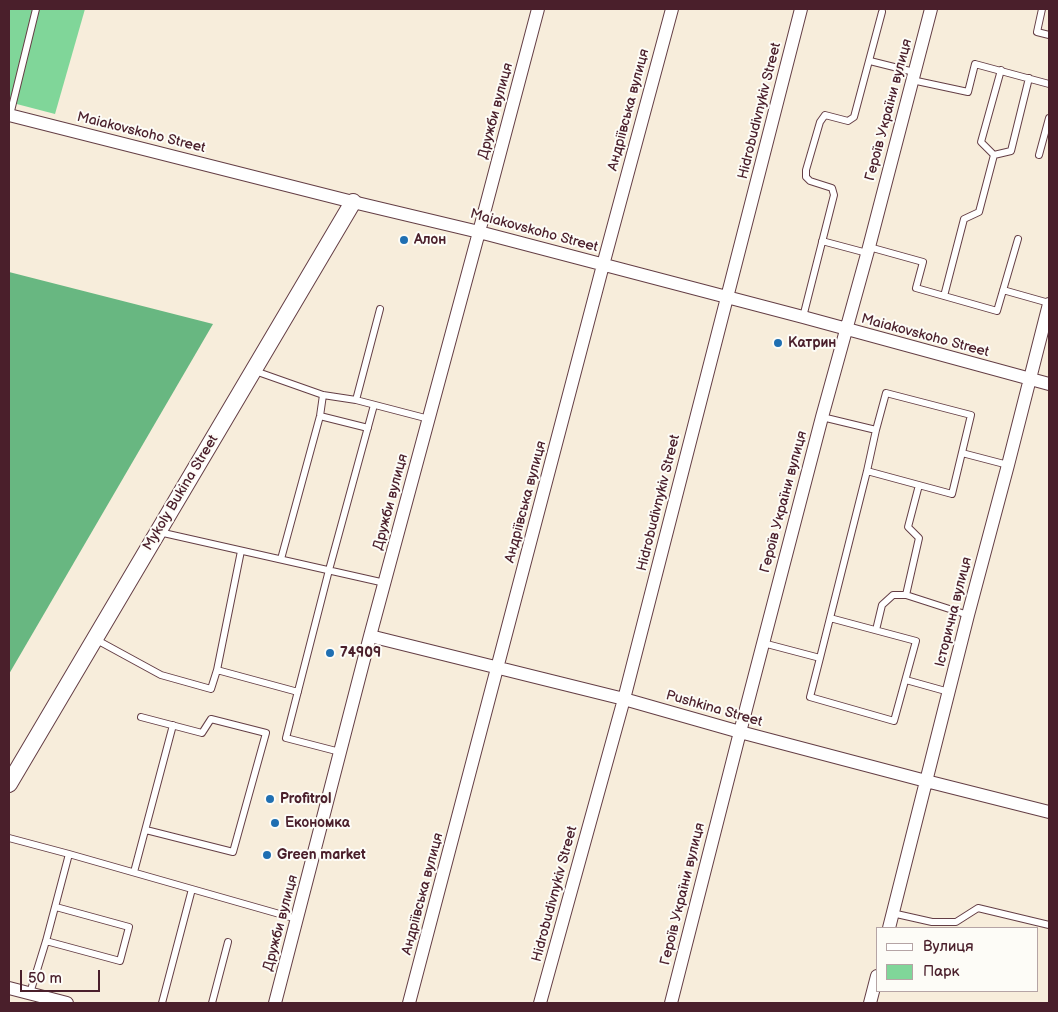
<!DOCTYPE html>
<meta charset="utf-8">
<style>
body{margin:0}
#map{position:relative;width:1058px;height:1012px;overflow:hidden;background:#f7eddb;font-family:"Balsamiq Sans",sans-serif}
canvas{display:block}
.frame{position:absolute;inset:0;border:10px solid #4a1f2b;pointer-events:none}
.legend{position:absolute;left:876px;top:927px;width:162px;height:65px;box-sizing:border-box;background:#fdfcf7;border:1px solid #b5a4a5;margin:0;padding:6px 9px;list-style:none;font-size:15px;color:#4a1f2b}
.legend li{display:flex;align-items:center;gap:10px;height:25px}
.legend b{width:25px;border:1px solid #b5a4a5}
.scale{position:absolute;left:20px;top:970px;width:80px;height:22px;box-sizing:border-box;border:2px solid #4a1f2b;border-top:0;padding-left:6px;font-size:15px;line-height:18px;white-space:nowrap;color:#4a1f2b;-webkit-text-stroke:4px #fdfcf7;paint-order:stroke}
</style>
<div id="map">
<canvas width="1058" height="1012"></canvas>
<div class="frame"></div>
<ul class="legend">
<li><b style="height:6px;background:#fff"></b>Вулиця</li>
<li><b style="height:14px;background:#80d699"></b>Парк</li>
</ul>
<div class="scale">50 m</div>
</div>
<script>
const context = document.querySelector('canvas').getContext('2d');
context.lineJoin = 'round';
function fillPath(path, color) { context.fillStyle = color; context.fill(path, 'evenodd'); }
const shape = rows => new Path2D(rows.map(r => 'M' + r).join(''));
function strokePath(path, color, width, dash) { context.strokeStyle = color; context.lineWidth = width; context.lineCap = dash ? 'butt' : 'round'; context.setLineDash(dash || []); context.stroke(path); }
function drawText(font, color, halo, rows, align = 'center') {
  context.font = font + ' "Balsamiq Sans",sans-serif'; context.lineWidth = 4; context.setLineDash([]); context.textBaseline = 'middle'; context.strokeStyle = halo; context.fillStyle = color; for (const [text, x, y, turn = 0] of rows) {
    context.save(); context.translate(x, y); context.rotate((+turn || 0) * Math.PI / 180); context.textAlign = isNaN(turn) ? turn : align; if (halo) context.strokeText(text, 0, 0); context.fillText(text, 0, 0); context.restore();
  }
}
const green = shape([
 [9,9,85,9,55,114,9,102]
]);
const forest = shape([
 [9,272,213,324,9,674]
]);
const service = shape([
 [1042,9,1037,32,1049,35],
 [870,61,914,72],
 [912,80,968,92,975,64,1049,84],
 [10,115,36,9],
 [994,155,981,142,1001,70],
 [1039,155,1049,118],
 [822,241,867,253],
 [869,247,923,262,916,288,997,311,1018,239],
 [1003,290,1049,303],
 [944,296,964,219,979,212,994,155,1011,151,1029,78],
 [803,317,834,195,832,188,810,181,806,177,806,170,820,122,825,115,848,121,854,117,882,12],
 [255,371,323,395,356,400,429,419],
 [356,400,380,309],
 [320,416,368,428],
 [822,417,876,430,886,393,971,415,952,494,867,471,876,430],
 [962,453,1008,465],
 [919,485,908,527,919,538,906,595,968,615],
 [159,532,385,583],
 [281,559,320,416,323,395],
 [830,618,916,641,894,721,810,697,820,658,830,618,867,471],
 [876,630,882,605,893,595,906,595],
 [95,639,161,675,211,689,217,670,241,551],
 [763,643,820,658],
 [217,670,298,692],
 [906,680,949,692],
 [141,717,202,733,211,719,266,733,233,852,146,830],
 [340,752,286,738,329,570,374,405],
 [9,838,69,854,297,919],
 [134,872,173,725],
 [892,913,932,922,956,922,978,908,1049,925],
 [46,941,120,961,129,927,56,907],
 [30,993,46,941,69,854],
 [162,1003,192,889],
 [212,1003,228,942]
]);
const minor = shape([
 [9,115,353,202,479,232,803,317,1049,384],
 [370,636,624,699,740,732,926,781,1049,812],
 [889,928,968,615,1008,465,1049,304],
 [9,988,67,1003],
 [275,1003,370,636,479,232,538,9],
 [409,1003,603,265,672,9],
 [540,1003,624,699,801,9],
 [671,1003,740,732,822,417,869,247,931,9],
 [870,1003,877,976]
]);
const tertiary = shape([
 [9,784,353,202]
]);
const markers = [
 [404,240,5,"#1f6fb2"],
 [778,343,5,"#1f6fb2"],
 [330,653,5,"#1f6fb2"],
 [270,799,5,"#1f6fb2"],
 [275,823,5,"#1f6fb2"],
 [267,855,5,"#1f6fb2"]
];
const streetNames = [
 ["Андріївська вулиця",629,110,-75],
 ["Героїв України вулиця",889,110,-75],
 ["Дружби вулиця",496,111,-75],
 ["Hidrobudivnykiv Street",760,111,-76],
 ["Maiakovskoho Street",141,133,14],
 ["Maiakovskoho Street",534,231,15],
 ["Maiakovskoho Street",925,336,15],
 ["Mykoly Bukina Street",181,493,-59],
 ["Дружби вулиця",391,502,-75],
 ["Андріївська вулиця",526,502,-75],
 ["Героїв України вулиця",784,502,-75],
 ["Hidrobudivnykiv Street",659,503,-76],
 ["Історична вулиця",954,612,-76],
 ["Pushkina Street",714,709,16],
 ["Андріївська вулиця",423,894,-75],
 ["Hidrobudivnykiv Street",555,894,-75],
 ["Героїв України вулиця",683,894,-76],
 ["Дружби вулиця",281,923,-75]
];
const poiNames = [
 ["Алон",414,240],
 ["Катрин",788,343],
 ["74909",340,653],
 ["Profitrol",280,799],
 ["Економка",285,823],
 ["Green market",277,855]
];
fillPath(green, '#80d699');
fillPath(forest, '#68b781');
strokePath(service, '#643e45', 8);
strokePath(minor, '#643e45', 14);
strokePath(tertiary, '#643e45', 18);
strokePath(service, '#fff', 6);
strokePath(minor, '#fff', 12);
strokePath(tertiary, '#fff', 16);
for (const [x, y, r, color] of markers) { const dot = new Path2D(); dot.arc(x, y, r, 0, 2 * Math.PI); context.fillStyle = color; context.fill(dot); strokePath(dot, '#fdfcf7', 2); }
drawText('14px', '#4a1f2b', '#fdfcf7', streetNames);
drawText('bold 14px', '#4a1f2b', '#fdfcf7', poiNames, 'left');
</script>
